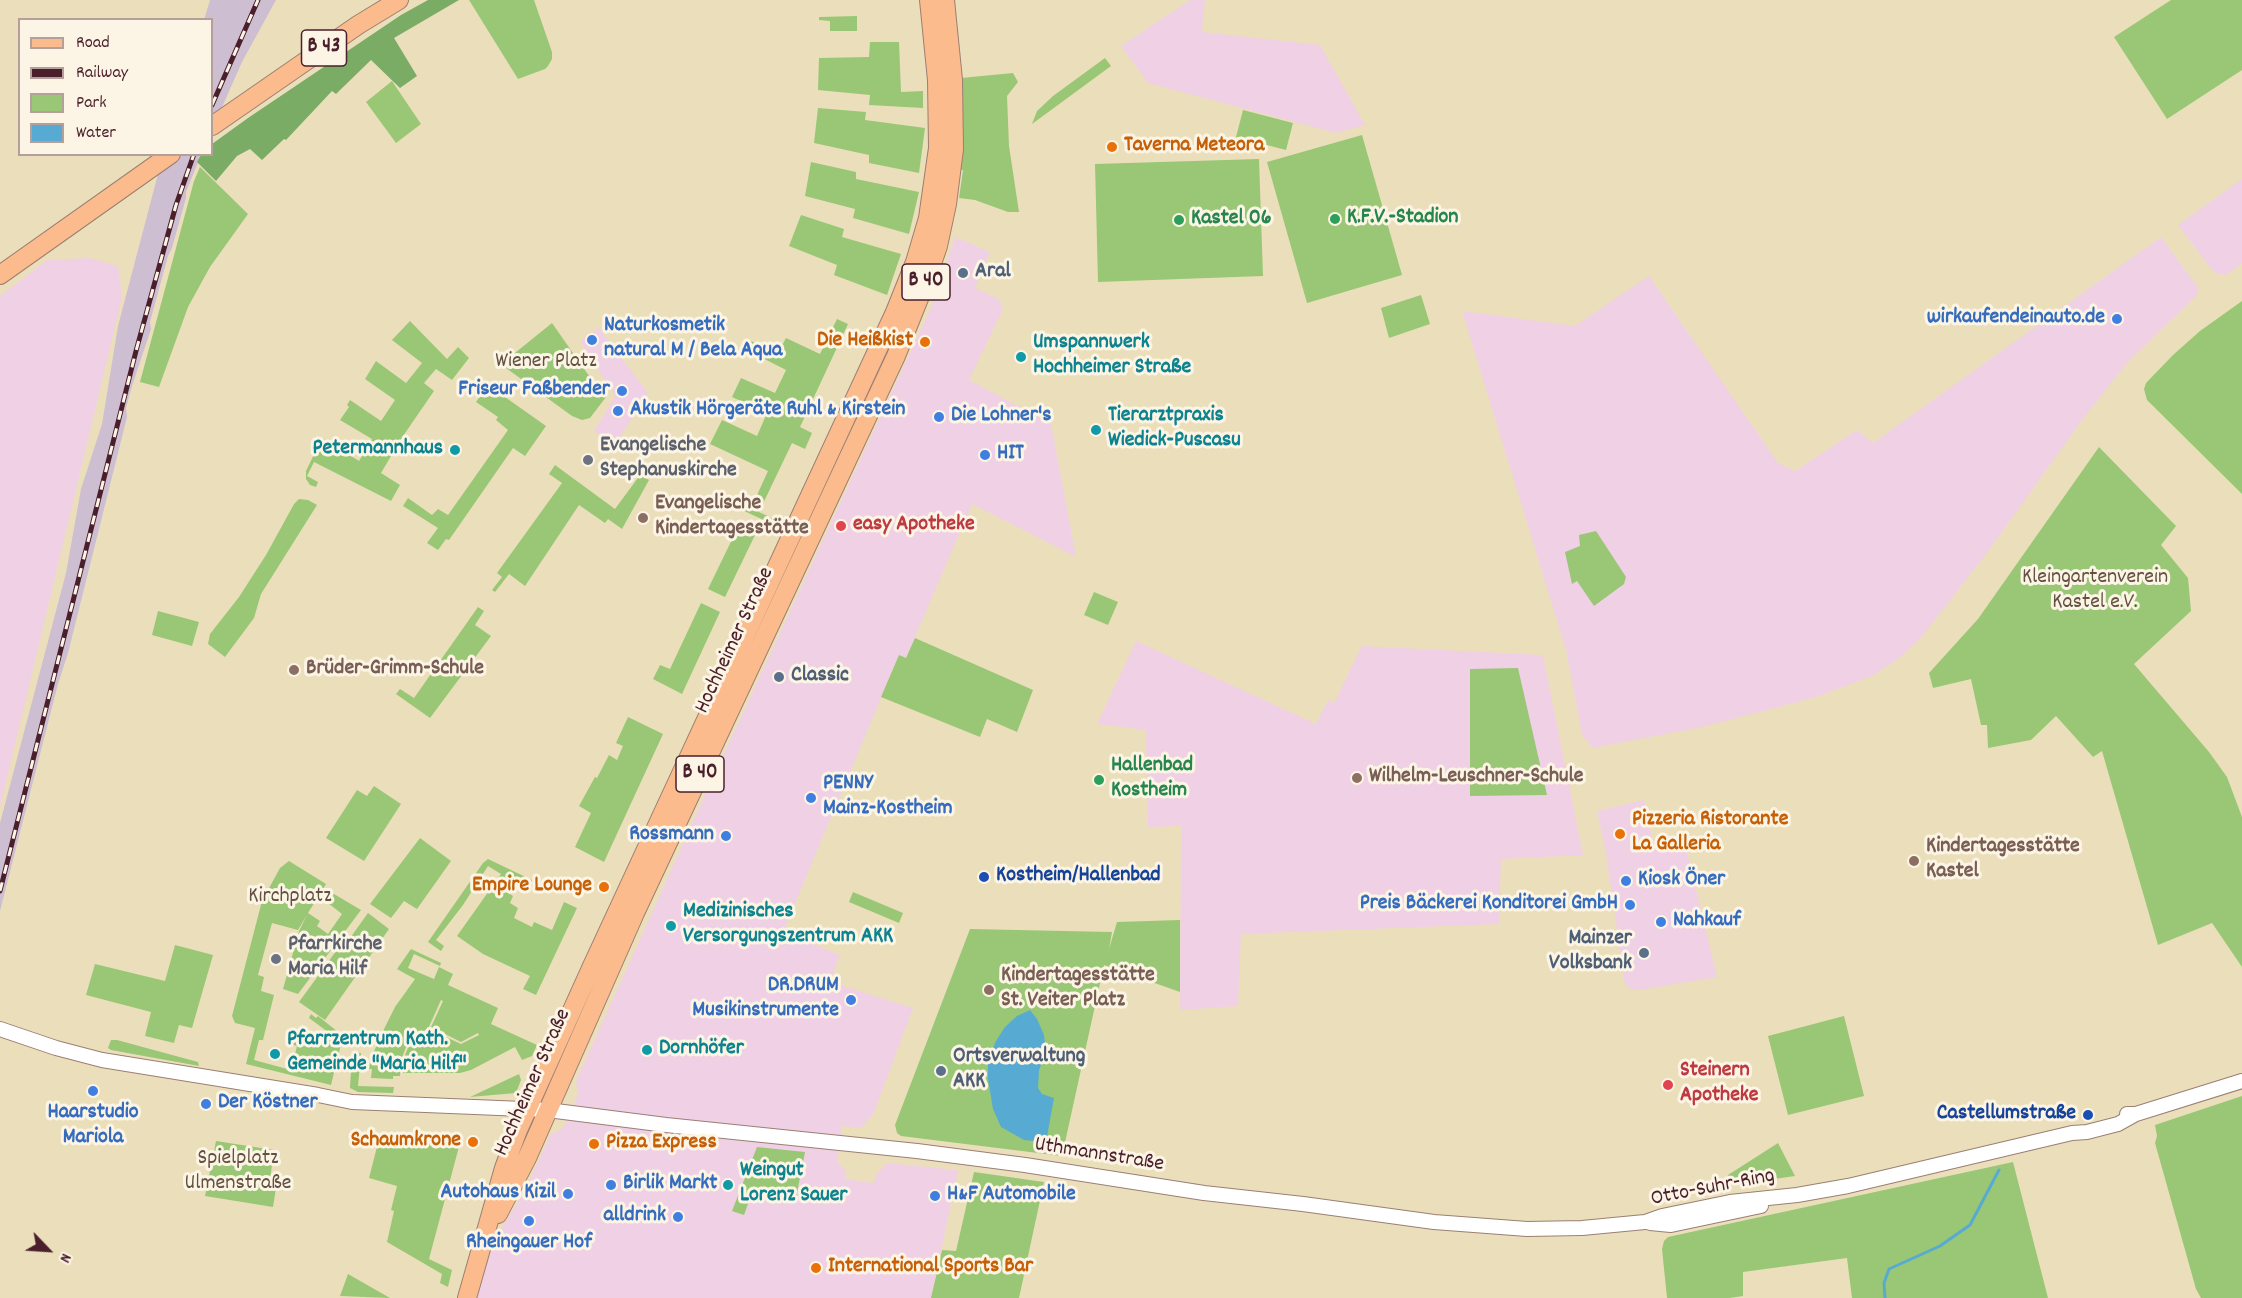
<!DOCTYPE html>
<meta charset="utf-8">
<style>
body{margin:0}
#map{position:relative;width:2242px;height:1298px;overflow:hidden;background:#ebdfbb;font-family:Dekko,sans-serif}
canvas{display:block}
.legend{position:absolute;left:18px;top:18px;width:195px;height:138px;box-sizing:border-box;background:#fcf5e5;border:2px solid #b59f9b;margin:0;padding:8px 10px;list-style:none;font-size:18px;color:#4a1f2b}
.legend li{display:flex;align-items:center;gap:12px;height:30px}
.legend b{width:30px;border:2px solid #b59f9b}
.north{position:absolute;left:18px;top:1220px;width:60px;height:60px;-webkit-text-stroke:4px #fcf5e5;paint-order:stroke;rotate:115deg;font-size:16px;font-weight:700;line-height:24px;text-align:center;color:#4a1f2b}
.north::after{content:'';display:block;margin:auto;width:21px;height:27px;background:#4a1f2b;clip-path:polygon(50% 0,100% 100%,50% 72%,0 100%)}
</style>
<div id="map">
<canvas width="2242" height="1298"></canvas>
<ul class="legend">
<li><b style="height:8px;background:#fbbb8c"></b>Road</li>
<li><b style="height:8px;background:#4a1f2b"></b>Railway</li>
<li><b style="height:16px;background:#99c775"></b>Park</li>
<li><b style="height:16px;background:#57abd3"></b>Water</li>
</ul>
<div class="north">N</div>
</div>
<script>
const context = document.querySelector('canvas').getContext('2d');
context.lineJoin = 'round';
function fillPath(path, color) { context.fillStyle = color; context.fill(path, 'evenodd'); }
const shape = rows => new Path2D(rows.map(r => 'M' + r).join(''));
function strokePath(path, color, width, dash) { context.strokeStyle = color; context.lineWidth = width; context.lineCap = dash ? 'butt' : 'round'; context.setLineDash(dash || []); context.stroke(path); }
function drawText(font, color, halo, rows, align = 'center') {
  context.font = font + ' Dekko,sans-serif'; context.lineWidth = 6; context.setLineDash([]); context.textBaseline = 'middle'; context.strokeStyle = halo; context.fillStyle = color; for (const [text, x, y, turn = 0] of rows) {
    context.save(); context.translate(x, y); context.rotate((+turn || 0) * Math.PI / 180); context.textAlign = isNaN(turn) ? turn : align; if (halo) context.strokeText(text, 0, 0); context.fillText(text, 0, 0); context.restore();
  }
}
const built = shape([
 [1190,0,1205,0,1202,32,1320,45,1365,125,1336,133,1148,83,1121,46],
 [2242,179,2242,264,2225,275,2218,274,2212,270,2178,225],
 [955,237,990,252,975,288,999,299,1003,309,969,380,1051,424,1076,557,972,504,906,658,899,655,783,932,840,955,830,982,913,1008,873,1115,861,1128,842,1126,837,1161,845,1170,845,1179,873,1183,877,1173,887,1163,958,1170,931,1298,477,1298,493,1242,524,1192,551,1134,563,1128,578,1095,576,1081,714,775,934,301],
 [2161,237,2197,286,2197,295,2127,363,2085,416,1989,550,1920,639,1898,659,1872,676,1813,698,1702,727,1593,748,1582,735,1566,650,1462,311,1575,326,1649,276,1778,463,1795,471,1857,430,1873,443],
 [90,258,118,266,122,297,0,807,0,296,47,260],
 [599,328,648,393,615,445,594,431,615,396,580,341],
 [1136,641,1316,724,1328,700,1334,703,1362,646,1543,655,1583,855,1501,859,1499,924,1241,934,1238,1006,1180,1010,1181,826,1148,827,1146,730,1097,724],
 [1644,800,1653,842,1683,835,1717,977,1639,990,1631,989,1625,985,1606,853,1597,811]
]);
const industrial = shape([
 [210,0,276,0,242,62,212,130,212,20,204,20],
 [163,155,201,155,186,192,186,198,172,248,168,256,150,322,151,329,132,386,126,408,127,417,68,653,58,684,0,911,0,823,66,573,81,489,102,424,118,326]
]);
const green = shape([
 [469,0,534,0,552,52,552,59,548,66,545,69,518,79],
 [2171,0,2242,0,2242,70,2167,119,2114,37],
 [857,16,857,31,830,31,830,21,819,20,819,17],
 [870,42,899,42,901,92,923,91,923,108,869,105,870,95,818,90,819,58,869,57],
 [1105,58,1111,66,1032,124,1037,111,1053,96],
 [1013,73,1018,82,1007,96,1009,146,1019,212,1008,212,975,200,959,198,963,170,960,170,961,78],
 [392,81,421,124,396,143,366,102],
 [818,108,866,112,865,120,925,128,919,173,869,163,869,155,814,143],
 [1243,110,1293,123,1286,150,1236,137],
 [1362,135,1402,275,1307,303,1267,162],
 [1259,159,1263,276,1098,282,1095,164],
 [811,162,856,172,856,179,919,192,909,234,853,218,855,209,805,196],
 [200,167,248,214,210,267,188,307,159,387,140,382,194,181],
 [801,215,844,229,842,237,901,254,887,295,834,275,837,265,789,246],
 [1421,295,1430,324,1389,338,1381,308],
 [2242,301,2242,494,2147,400,2144,389,2146,383,2173,355,2200,331],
 [837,319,848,324,800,427,812,433,805,449,792,443,759,512,776,520,774,525,738,508,741,501,752,506,768,471,710,444,722,420,757,436,767,413,732,397,741,378,775,393,786,370,747,350,751,341,778,353,786,338,820,354],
 [410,321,447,359,458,347,469,358,452,380,436,369,424,383,434,391,403,436,381,473,400,485,391,501,314,462,307,476,318,482,316,487,310,485,306,479,306,471,322,438,359,461,372,439,340,420,349,407,347,405,350,400,381,421,395,400,365,379,376,361,406,383,422,363,392,340],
 [552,323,587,373,606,397,590,418,582,420,572,416,506,368,510,357],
 [488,385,546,426,525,456,513,448,449,540,446,539,438,550,427,543,438,528,403,506,408,498,432,515,438,509,448,515,508,430,496,420,498,417,476,402],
 [2099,447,2176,526,2161,545,2188,578,2191,611,2134,664,2209,752,2227,777,2242,817,2242,967,2212,923,2158,945,2102,751,2093,757,2056,716,2031,740,1988,748,1987,725,1981,725,1971,679,1933,688,1929,673,1978,619],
 [555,465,615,509,640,475,649,480,622,529,608,519,605,523,579,505,525,586,509,574,495,592,492,590,502,577,497,573,562,483,549,474],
 [299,499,308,500,317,505,261,594,254,618,225,657,208,644,210,634,239,597,266,555,294,504],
 [740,523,757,531,725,597,708,589],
 [1596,531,1626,577,1624,584,1594,606,1577,581,1572,584,1565,552,1580,546,1579,535],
 [1094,592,1118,602,1108,625,1084,615],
 [701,603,720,612,682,694,653,679,660,665,670,669],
 [478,607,484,611,475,625,491,636,430,718,396,694,400,689,414,698],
 [158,611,199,622,192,646,152,635],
 [915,638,1033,690,1017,732,987,719,980,737,881,697,899,655,906,658],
 [1518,668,1547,795,1470,796,1470,669],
 [628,717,663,734,604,862,575,847,591,813,579,806,595,777,597,778,609,755,617,760,623,746,616,743],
 [374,786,401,804,364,861,326,838,357,790,367,796],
 [420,838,451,861,417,909,404,901,391,918,370,904],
 [488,859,532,880,529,885,514,879,508,893,513,896,510,903,518,908,514,918,532,927,534,922,552,930,564,902,577,908,536,995,523,989,530,976,483,954,457,936,501,874,488,866,463,905,436,940,444,946,441,951,428,942,483,863],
 [289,861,326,884,308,913,320,921,317,926,328,934,342,914,328,903,334,894,361,910,298,994,283,989,299,931,307,915,298,930,272,923,258,975,264,977,261,991,274,995,263,1040,259,1040,254,1060,291,1070,297,1046,287,1043,288,1039,314,1045,327,1044,330,1036,328,1032,309,1018,311,1014,316,1018,318,1016,343,1036,331,1085,246,1064,255,1028,235,1023,232,1016,262,901,280,868],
 [853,892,903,913,899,923,849,902],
 [368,913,389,929,325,1020,299,1002,347,936,350,938],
 [1180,920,1180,992,1104,965,1062,1156,901,1136,897,1133,895,1125,970,929,1112,932,1109,949,1117,922],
 [175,945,213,955,192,1028,179,1025,174,1043,145,1036,151,1012,86,995,95,964,165,981],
 [411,949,441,963,440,966,414,954,408,968,434,979,439,967,453,974,448,985,498,1008,491,1024,537,1045,532,1056,522,1060,515,1047,471,1070,460,1073,403,1073,403,1060,412,1038,433,1031,461,1044,479,1035,478,1033,461,1042,431,1027,443,1001,441,1000,428,1029,410,1037,401,1060,400,1076,393,1076,393,1079,371,1078,372,1069,369,1069,371,1058,385,1027,395,1007,415,979,397,969],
 [1844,1016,1864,1096,1788,1115,1768,1036],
 [111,1040,117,1040,198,1062,199,1066,111,1050,108,1048],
 [352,1052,361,1053,358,1086,394,1087,393,1093,358,1092,350,1088],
 [519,1074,521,1080,516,1093,470,1097],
 [2242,1096,2242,1298,2201,1298,2196,1289,2155,1143,2157,1136,2155,1125],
 [379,1139,460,1143,429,1259,452,1270,448,1287,440,1283,442,1274,387,1242,394,1211,391,1210,397,1186,369,1178],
 [216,1141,274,1150,270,1180,277,1182,273,1207,205,1196],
 [1778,1143,1795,1176,1733,1185,1728,1175],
 [757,1147,805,1152,795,1203,753,1190,744,1215,732,1211],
 [2013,1162,2048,1298,1852,1298,1847,1258,1743,1272,1743,1296,1730,1298,1667,1298,1662,1249,1664,1241,1668,1237],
 [974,1172,1044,1182,1019,1298,931,1298,942,1250,956,1251],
 [348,1274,390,1298,340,1296]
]);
const forest = shape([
 [428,0,459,0,394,38,417,76,400,88,371,60,336,94,332,91,286,140,284,139,262,160,250,149,237,156,216,181,197,162,201,155,212,154,212,144,248,118,401,15]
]);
const water = shape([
 [1030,1010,1037,1019,1044,1035,1046,1053,1039,1070,1038,1088,1042,1094,1054,1098,1046,1142,1024,1140,1001,1127,993,1109,988,1079,988,1060,996,1041,1005,1027,1017,1016]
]);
const stream = shape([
 [1885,1298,1884,1283,1889,1269,1940,1246,1970,1225,1999,1170]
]);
const tertiary = shape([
 [0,1029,56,1048,102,1060,318,1095,352,1102,548,1110,666,1125,917,1151,1025,1165,1204,1193,1303,1204,1434,1222,1527,1229,1582,1228,1645,1222,1662,1216,1730,1202,1797,1195,1848,1186,2072,1133,2087,1132,2118,1124,2136,1114],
 [2127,1114,2136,1114,2242,1081],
 [1650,1223,1671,1225,1761,1206]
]);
const primary = shape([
 [212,126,358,25,399,0],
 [0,275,171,154],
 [498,1214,527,1158,635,913,896,356,926,281,938,246,947,204,954,149,953,80,945,0],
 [467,1298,504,1168,518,1130,592,966,895,312,915,262,928,218,938,148,937,80,929,0]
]);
const rail = shape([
 [212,105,258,0],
 [0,891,136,351,176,205,194,154]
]);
const markers = [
 [1112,147,6,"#e8710a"],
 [1335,219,6,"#2e9e5b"],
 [1179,220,6,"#2e9e5b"],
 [963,273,6,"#5c6f8a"],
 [2117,319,6,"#3f7fe0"],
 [592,340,6,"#3f7fe0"],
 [925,342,6,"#e8710a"],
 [1021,357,6,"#0f9aa8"],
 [622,391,6,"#3f7fe0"],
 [618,411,6,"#3f7fe0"],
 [939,417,6,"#3f7fe0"],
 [1096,430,6,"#0f9aa8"],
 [455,450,6,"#0f9aa8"],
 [985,455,6,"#3f7fe0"],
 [588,460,6,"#6b7280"],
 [643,518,6,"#8d6e63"],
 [841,526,6,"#e0444e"],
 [294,670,6,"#8d6e63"],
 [779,677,6,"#5c6f8a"],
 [1357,778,6,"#8d6e63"],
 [1099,780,6,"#2e9e5b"],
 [811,798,6,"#3f7fe0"],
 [1620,834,6,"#e8710a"],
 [726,836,6,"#3f7fe0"],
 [1914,861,6,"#8d6e63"],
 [984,877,6,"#1a4fb4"],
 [1626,881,6,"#3f7fe0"],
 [604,887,6,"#e8710a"],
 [1630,905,6,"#3f7fe0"],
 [1661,922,6,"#3f7fe0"],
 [671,926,6,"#0f9aa8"],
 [1644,953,6,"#5c6f8a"],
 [276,959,6,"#6b7280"],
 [989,990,6,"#8d6e63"],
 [851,1000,6,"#3f7fe0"],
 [647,1050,6,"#0f9aa8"],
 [275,1054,6,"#0f9aa8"],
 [941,1071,6,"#5c6f8a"],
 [1668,1085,6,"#e0444e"],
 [93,1091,6,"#3f7fe0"],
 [206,1104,6,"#3f7fe0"],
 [2088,1115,6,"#1a4fb4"],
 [473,1142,6,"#e8710a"],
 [594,1144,6,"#e8710a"],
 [611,1185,6,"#3f7fe0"],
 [728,1185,6,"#0f9aa8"],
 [568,1194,6,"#3f7fe0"],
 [935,1196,6,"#3f7fe0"],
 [678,1217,6,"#3f7fe0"],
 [529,1221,6,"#3f7fe0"],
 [816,1268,6,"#e8710a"]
];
const shields = [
 [324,48,45],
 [926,282,48],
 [700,774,48]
];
const shieldNames = [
 ["B 43",324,48],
 ["B 40",926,282],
 ["B 40",700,774]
];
const foodNames = [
 ["Taverna Meteora",1124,147],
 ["Die Heißkist",913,342,"right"],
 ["Pizzeria Ristorante",1632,821],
 ["La Galleria",1632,846],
 ["Empire Lounge",592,887,"right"],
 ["Schaumkrone",461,1142,"right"],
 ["Pizza Express",606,1144],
 ["International Sports Bar",828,1268]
];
const leisureNames = [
 ["K.F.V.-Stadion",1347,219],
 ["Kastel 06",1191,220],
 ["Hallenbad",1111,767],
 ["Kostheim",1111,792]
];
const serviceNames = [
 ["Aral",975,273],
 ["Classic",791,677],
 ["Mainzer",1632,940,"right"],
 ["Volksbank",1632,965,"right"],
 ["Ortsverwaltung",953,1058],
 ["AKK",953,1083]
];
const shopNames = [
 ["wirkaufendeinauto.de",2105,319,"right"],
 ["Naturkosmetik",604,327],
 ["natural M / Bela Aqua",604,352],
 ["Friseur Faßbender",610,391,"right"],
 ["Akustik Hörgeräte Ruhl & Kirstein",630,411],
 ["Die Lohner's",951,417],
 ["HIT",997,455],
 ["PENNY",823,785],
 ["Mainz-Kostheim",823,810],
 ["Rossmann",714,836,"right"],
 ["Kiosk Öner",1638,881],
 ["Preis Bäckerei Konditorei GmbH",1618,905,"right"],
 ["Nahkauf",1673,922],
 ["DR.DRUM",839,987,"right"],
 ["Musikinstrumente",839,1012,"right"],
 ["Der Köstner",218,1104],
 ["Haarstudio",93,1114,"center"],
 ["Mariola",93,1139,"center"],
 ["Birlik Markt",623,1185],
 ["Autohaus Kizil",556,1194,"right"],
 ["H&F Automobile",947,1196],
 ["alldrink",666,1217,"right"],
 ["Rheingauer Hof",529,1244,"center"]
];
const cultureNames = [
 ["Umspannwerk",1033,344],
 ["Hochheimer Straße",1033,369],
 ["Tierarztpraxis",1108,417],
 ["Wiedick-Puscasu",1108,442],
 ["Petermannhaus",443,450,"right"],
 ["Medizinisches",683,913],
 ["Versorgungszentrum AKK",683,938],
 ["Pfarrzentrum Kath.",287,1041],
 ["Gemeinde \"Maria Hilf\"",287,1066],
 ["Dornhöfer",659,1050],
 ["Weingut",740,1172],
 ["Lorenz Sauer",740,1197]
];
const parkNames = [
 ["Wiener Platz",546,363],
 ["Kleingartenverein",2095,579],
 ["Kastel e.V.",2095,604],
 ["Kirchplatz",290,898],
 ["Spielplatz",238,1160],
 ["Ulmenstraße",238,1185]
];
const worshipNames = [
 ["Evangelische",600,447],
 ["Stephanuskirche",600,472],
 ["Pfarrkirche",288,946],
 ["Maria Hilf",288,971]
];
const educationNames = [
 ["Evangelische",655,505],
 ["Kindertagesstätte",655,530],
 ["Brüder-Grimm-Schule",306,670],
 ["Wilhelm-Leuschner-Schule",1369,778],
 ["Kindertagesstätte",1926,848],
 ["Kastel",1926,873],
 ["Kindertagesstätte",1001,977],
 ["St. Veiter Platz",1001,1002]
];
const healthNames = [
 ["easy Apotheke",853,526],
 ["Steinern",1680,1072],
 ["Apotheke",1680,1097]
];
const streetNames = [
 ["Hochheimer Straße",736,641,-65],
 ["Hochheimer Straße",534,1083,-66],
 ["Uthmannstraße",1099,1156,9],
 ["Otto-Suhr-Ring",1713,1189,-11]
];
const transitNames = [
 ["Kostheim/Hallenbad",996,877],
 ["Castellumstraße",2076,1115,"right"]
];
fillPath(built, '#f0d0e4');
fillPath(industrial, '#cebed1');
fillPath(green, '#99c775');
fillPath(forest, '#7aac66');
fillPath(water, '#57abd3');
strokePath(stream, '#57abd3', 3);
strokePath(tertiary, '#9a7f73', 16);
strokePath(primary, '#9a7f73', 20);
strokePath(tertiary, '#fff', 14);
strokePath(primary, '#fbbb8c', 18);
strokePath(rail, '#4a1f2b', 5);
strokePath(rail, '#fcf5e5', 3, [9]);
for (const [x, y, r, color] of markers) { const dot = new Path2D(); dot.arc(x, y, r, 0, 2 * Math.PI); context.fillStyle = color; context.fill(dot); strokePath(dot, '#fcf5e5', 2); }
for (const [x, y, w] of shields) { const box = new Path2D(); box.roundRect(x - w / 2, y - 18, w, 36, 4.5); context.fillStyle = '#fcf5e5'; context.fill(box); strokePath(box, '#4a1f2b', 1.5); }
drawText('bold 21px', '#4a1f2b', null, shieldNames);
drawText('bold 22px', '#c56008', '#fcf5e5', foodNames, 'left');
drawText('bold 22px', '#27864d', '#fcf5e5', leisureNames, 'left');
drawText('bold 22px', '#4e5e75', '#fcf5e5', serviceNames, 'left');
drawText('bold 22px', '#366cbe', '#fcf5e5', shopNames, 'left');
drawText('bold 22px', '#0d838f', '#fcf5e5', cultureNames, 'left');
drawText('22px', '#625141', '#fcf5e5', parkNames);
drawText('bold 22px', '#5b616d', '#fcf5e5', worshipNames, 'left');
drawText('bold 22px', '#785e54', '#fcf5e5', educationNames, 'left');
drawText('bold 22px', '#be3a42', '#fcf5e5', healthNames, 'left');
drawText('22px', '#4a1f2b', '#fcf5e5', streetNames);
drawText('bold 22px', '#164399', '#fcf5e5', transitNames, 'left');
</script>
